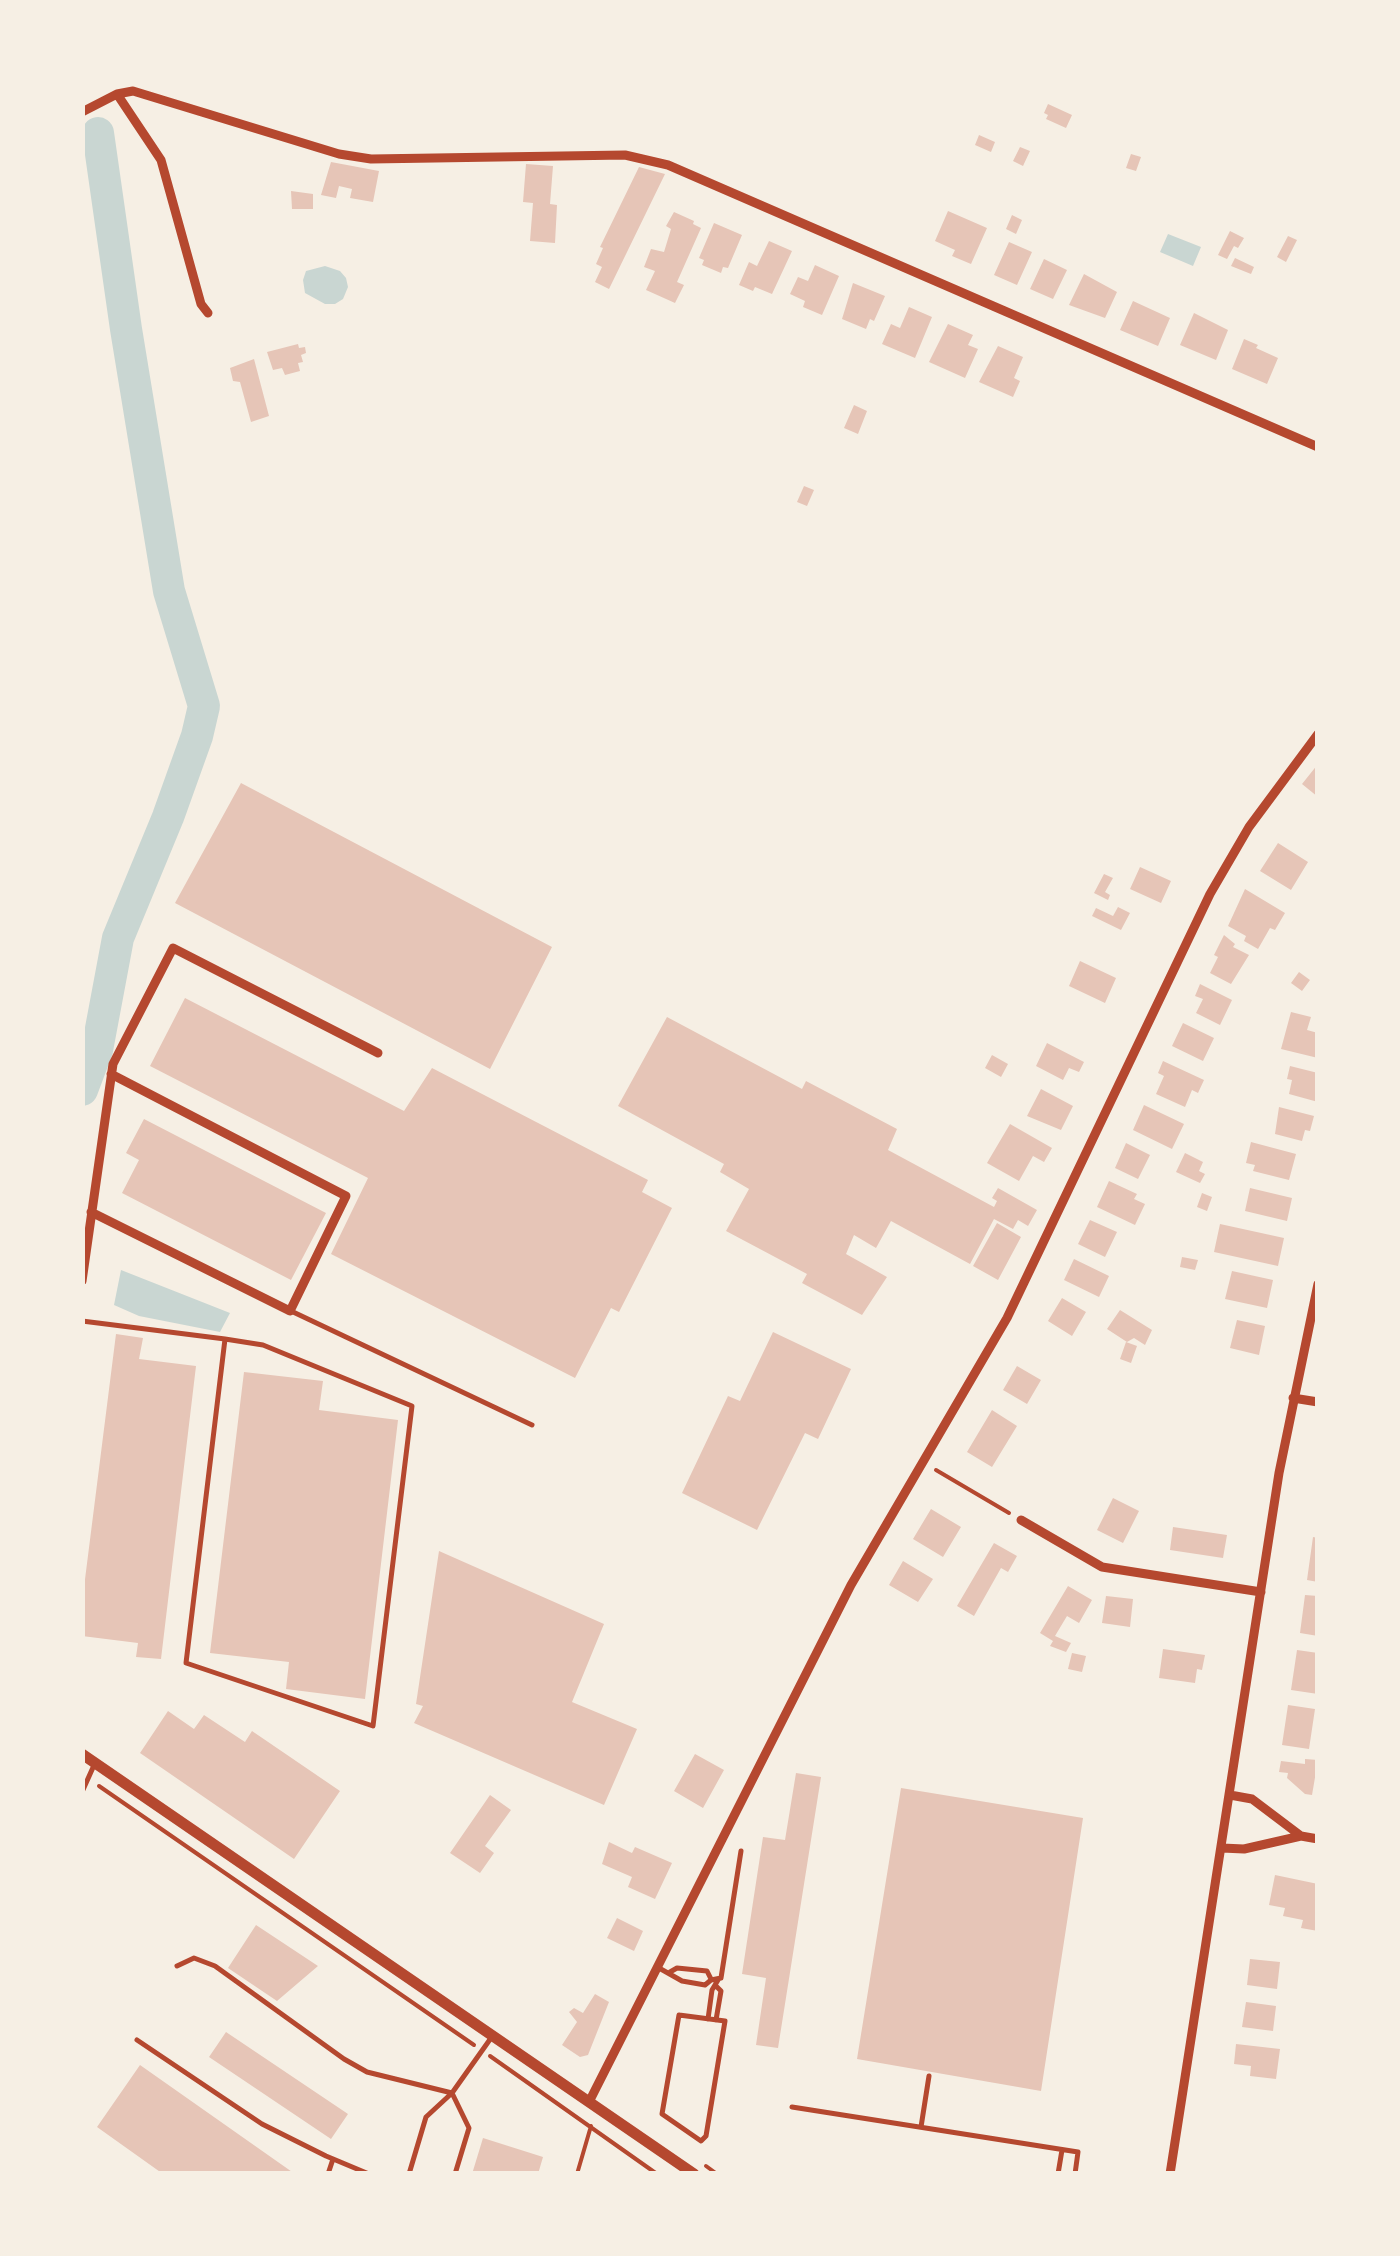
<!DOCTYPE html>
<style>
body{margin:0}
#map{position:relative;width:1400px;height:2256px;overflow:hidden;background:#f6efe4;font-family:Signika,sans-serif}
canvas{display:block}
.frame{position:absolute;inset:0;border:85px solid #f6efe4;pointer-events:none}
</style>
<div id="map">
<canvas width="1400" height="2256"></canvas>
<div class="frame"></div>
</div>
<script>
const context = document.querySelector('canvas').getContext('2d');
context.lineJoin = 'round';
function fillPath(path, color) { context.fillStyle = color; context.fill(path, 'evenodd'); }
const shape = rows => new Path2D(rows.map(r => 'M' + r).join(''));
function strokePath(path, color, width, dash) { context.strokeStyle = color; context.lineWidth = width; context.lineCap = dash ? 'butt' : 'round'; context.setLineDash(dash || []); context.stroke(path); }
const water = shape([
 [1168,234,1201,247,1193,266,1160,252],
 [325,266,340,271,346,278,348,287,343,299,335,304,325,304,305,293,303,280,306,271],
 [121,1270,230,1313,220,1332,139,1316,114,1305]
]);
const river = shape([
 [82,1090,97,1050,118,938,168,817,197,736,204,706,169,591,126,329,98,133]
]);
const building = shape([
 [1048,104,1072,115,1066,128,1046,119,1048,115,1044,113],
 [979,135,995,142,991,152,975,145],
 [1020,147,1030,151,1023,166,1013,161],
 [1131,154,1141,157,1136,171,1126,168],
 [331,162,379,171,373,202,350,198,352,189,339,186,336,198,321,195],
 [526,164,553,166,550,204,557,205,555,243,530,241,533,203,523,202],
 [639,167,665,174,609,289,595,282,602,267,596,264,603,248,600,247],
 [291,191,313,194,313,209,292,209],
 [948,211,987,228,971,264,952,256,955,250,935,241],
 [674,212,694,221,693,224,701,228,677,282,684,285,675,303,646,290,655,271,644,267,651,249,664,252,671,229,666,226],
 [1012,215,1022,220,1016,234,1006,229],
 [714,223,742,235,728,268,723,267,721,273,702,265,704,260,699,258],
 [1230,231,1244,238,1238,248,1234,246,1227,259,1218,255],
 [1288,236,1297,240,1286,262,1277,257],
 [769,241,792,251,772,294,755,287,753,291,739,285,749,262,757,266],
 [1009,242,1032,252,1017,285,994,275],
 [1235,258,1254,267,1251,274,1231,266],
 [1044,259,1067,270,1053,299,1030,289],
 [815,265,839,276,822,315,803,307,805,301,790,294,798,277,808,281],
 [1084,274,1117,292,1105,318,1069,305],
 [853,283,885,296,874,321,870,319,866,329,842,319],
 [1133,301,1170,318,1158,346,1120,330],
 [909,307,932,317,915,358,882,344,891,324,900,328],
 [1194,313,1228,330,1216,360,1180,345],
 [948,324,973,335,968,345,978,349,965,378,929,362],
 [1244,339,1258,345,1256,348,1278,358,1267,384,1232,369],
 [298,344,299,348,305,347,306,353,301,355,303,362,298,363,300,371,285,375,282,368,273,370,267,352],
 [998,346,1023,357,1014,378,1020,381,1013,397,979,382],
 [254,359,269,416,251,422,240,382,233,381,230,368],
 [854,405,867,411,858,434,844,428],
 [804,486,814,490,807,506,797,502],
 [1318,764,1318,797,1302,784],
 [241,783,552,947,490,1069,175,903],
 [1278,843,1308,862,1291,890,1260,871],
 [1140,867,1171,881,1161,903,1130,889],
 [1104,874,1113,878,1105,892,1110,895,1108,900,1094,893],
 [1245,889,1285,913,1275,930,1270,928,1258,949,1244,941,1246,936,1228,926],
 [1118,907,1130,913,1121,930,1092,916,1096,908,1113,916],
 [1224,935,1235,944,1233,947,1249,955,1231,984,1210,973,1218,957,1214,955],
 [1080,961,1116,978,1105,1003,1069,986],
 [1299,972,1310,980,1302,991,1291,983],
 [1200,984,1232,1000,1220,1025,1196,1013,1203,999,1195,996],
 [185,998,404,1111,432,1068,648,1180,642,1192,672,1208,619,1312,611,1308,575,1378,331,1254,368,1178,150,1066],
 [1291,1012,1311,1017,1307,1030,1318,1033,1318,1058,1281,1049],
 [667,1017,802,1089,806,1081,897,1129,888,1150,994,1207,997,1201,992,1198,998,1188,1037,1210,1028,1226,1018,1220,1013,1229,994,1219,970,1264,891,1221,876,1248,854,1235,846,1254,887,1277,862,1315,802,1283,807,1274,726,1231,749,1189,720,1172,724,1164,618,1106],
 [1183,1023,1214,1038,1203,1061,1172,1046],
 [1047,1043,1084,1062,1079,1072,1069,1068,1063,1080,1036,1066],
 [992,1055,1008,1064,1001,1077,985,1068],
 [1163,1061,1204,1080,1198,1093,1192,1090,1185,1107,1156,1094,1164,1076,1158,1073],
 [1290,1066,1318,1073,1318,1102,1289,1094,1292,1080,1287,1079],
 [1041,1089,1073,1106,1061,1130,1027,1116],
 [1144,1105,1184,1124,1172,1149,1133,1130],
 [1279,1107,1314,1116,1310,1131,1305,1130,1302,1141,1275,1134],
 [144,1119,326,1213,291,1280,122,1193,139,1160,126,1153],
 [1010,1124,1052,1148,1044,1162,1033,1156,1019,1181,987,1163],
 [1251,1142,1296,1154,1289,1180,1253,1171,1255,1165,1246,1163],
 [1126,1143,1150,1155,1138,1179,1115,1168],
 [1185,1153,1203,1162,1199,1171,1205,1174,1200,1183,1176,1172],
 [1109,1181,1137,1194,1134,1199,1145,1204,1135,1225,1097,1207],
 [1250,1188,1292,1198,1287,1221,1245,1211],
 [1202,1193,1212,1197,1207,1211,1197,1207],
 [1090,1220,1117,1232,1105,1257,1078,1244],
 [997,1223,1021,1237,998,1280,973,1266],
 [1220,1224,1284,1238,1278,1266,1214,1252],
 [1182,1257,1198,1260,1195,1270,1180,1267],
 [1074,1259,1109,1276,1099,1297,1064,1280],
 [1232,1271,1273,1280,1267,1308,1225,1299],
 [1062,1298,1086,1312,1072,1336,1048,1321],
 [1120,1310,1152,1330,1145,1345,1134,1338,1127,1342,1107,1329],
 [1237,1320,1265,1326,1259,1355,1230,1348],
 [773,1332,851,1369,818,1439,805,1433,757,1530,682,1493,728,1396,740,1401],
 [116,1334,143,1338,139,1359,196,1366,161,1659,136,1657,138,1643,82,1636,82,1603],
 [1126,1342,1137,1346,1131,1363,1120,1359],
 [1017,1366,1041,1380,1027,1404,1003,1390],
 [244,1372,323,1381,319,1410,398,1420,365,1699,286,1689,289,1662,210,1653],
 [992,1410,1017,1426,992,1467,967,1452],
 [1113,1498,1139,1511,1123,1543,1097,1530],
 [931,1509,961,1527,943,1557,913,1539],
 [1173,1527,1227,1535,1223,1558,1170,1550],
 [1313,1537,1318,1538,1318,1582,1307,1580],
 [994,1543,1017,1556,1008,1572,1001,1568,974,1616,957,1606],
 [439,1551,604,1624,572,1702,637,1729,604,1805,414,1723,423,1706,416,1704],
 [903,1561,933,1579,918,1602,889,1585],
 [1068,1586,1092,1600,1079,1623,1067,1616,1055,1636,1071,1643,1066,1652,1050,1646,1053,1641,1040,1633],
 [1305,1595,1318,1596,1318,1636,1300,1633],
 [1106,1596,1133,1599,1130,1627,1102,1623],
 [1163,1649,1205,1655,1202,1670,1197,1669,1195,1683,1159,1678],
 [1297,1650,1318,1653,1318,1694,1291,1690],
 [1072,1653,1086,1656,1082,1672,1068,1669],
 [1288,1705,1315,1709,1309,1749,1282,1745],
 [168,1711,194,1729,204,1715,245,1742,252,1731,340,1791,294,1859,140,1753],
 [695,1754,724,1770,703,1808,674,1791],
 [1305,1759,1318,1760,1312,1795,1305,1794,1287,1778,1288,1773,1279,1772,1281,1761,1305,1764],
 [796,1773,821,1777,778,2048,756,2045,766,1978,742,1974,763,1837,785,1840],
 [901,1788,1083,1818,1041,2091,857,2059],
 [490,1795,511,1810,485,1846,494,1853,480,1873,450,1853],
 [609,1842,632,1853,635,1847,672,1863,655,1899,628,1887,632,1877,602,1864],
 [1275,1875,1318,1884,1318,1931,1301,1928,1303,1920,1283,1916,1285,1908,1269,1905],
 [617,1918,643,1931,634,1951,607,1938],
 [256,1925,318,1966,277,2001,228,1968],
 [1250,1959,1280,1962,1277,1989,1247,1985],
 [595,1994,609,2002,588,2055,580,2057,562,2045,577,2022,569,2012,574,2008,583,2013],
 [1246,2002,1276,2006,1273,2031,1242,2027],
 [226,2032,348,2114,331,2139,209,2057],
 [1236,2044,1280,2049,1276,2079,1250,2076,1251,2066,1234,2064],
 [140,2065,295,2174,163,2174,97,2127],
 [483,2138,543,2157,538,2174,472,2174]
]);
const path = shape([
 [936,1470,1009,1513],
 [99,1786,474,2045],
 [490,2056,657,2174],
 [706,2166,717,2174],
 [577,2174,591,2126]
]);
const service = shape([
 [291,1311,532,1425],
 [82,1321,225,1339,263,1345,412,1406,373,1726,186,1663,225,1339],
 [82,1792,95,1763],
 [177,1966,194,1958,215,1966,344,2059,367,2072,452,2093,469,2128,455,2174],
 [659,1968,682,1981,705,1985,711,1980,721,1978,741,1851],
 [670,1972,677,1968,707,1971,711,1979],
 [679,2015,725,2021,706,2136,701,2141,662,2114,679,2015],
 [708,2019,712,1990,718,1980],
 [716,2020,721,1991,717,1987],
 [137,2040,262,2124,326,2156,369,2174],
 [792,2107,1078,2152,1075,2174],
 [921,2127,929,2076],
 [328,2174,333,2159],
 [409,2174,426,2117,452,2093,491,2038],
 [1058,2174,1062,2150]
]);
const minor = shape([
 [117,94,161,160,201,304,208,313],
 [82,112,117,94,133,91,339,154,371,159,625,155,668,165,1318,447],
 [91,1212,290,1311,346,1196,111,1074],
 [82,1281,113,1064,173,948,378,1053],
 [1293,1398,1318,1402],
 [1021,1520,1102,1567,1261,1592],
 [1230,1795,1252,1799,1301,1836],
 [1222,1848,1244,1849,1301,1836,1318,1839],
 [589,2102,851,1585,1007,1318,1210,894,1249,827,1318,734],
 [1170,2174,1279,1473,1318,1284]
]);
const tertiary = shape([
 [82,1754,694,2174]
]);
fillPath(water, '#c9d6d2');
strokePath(river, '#c9d6d2', 32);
fillPath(building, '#e6c5b7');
strokePath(path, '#b5482f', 4);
strokePath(service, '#b5482f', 5);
strokePath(minor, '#b5482f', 9);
strokePath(tertiary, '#b5482f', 11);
</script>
